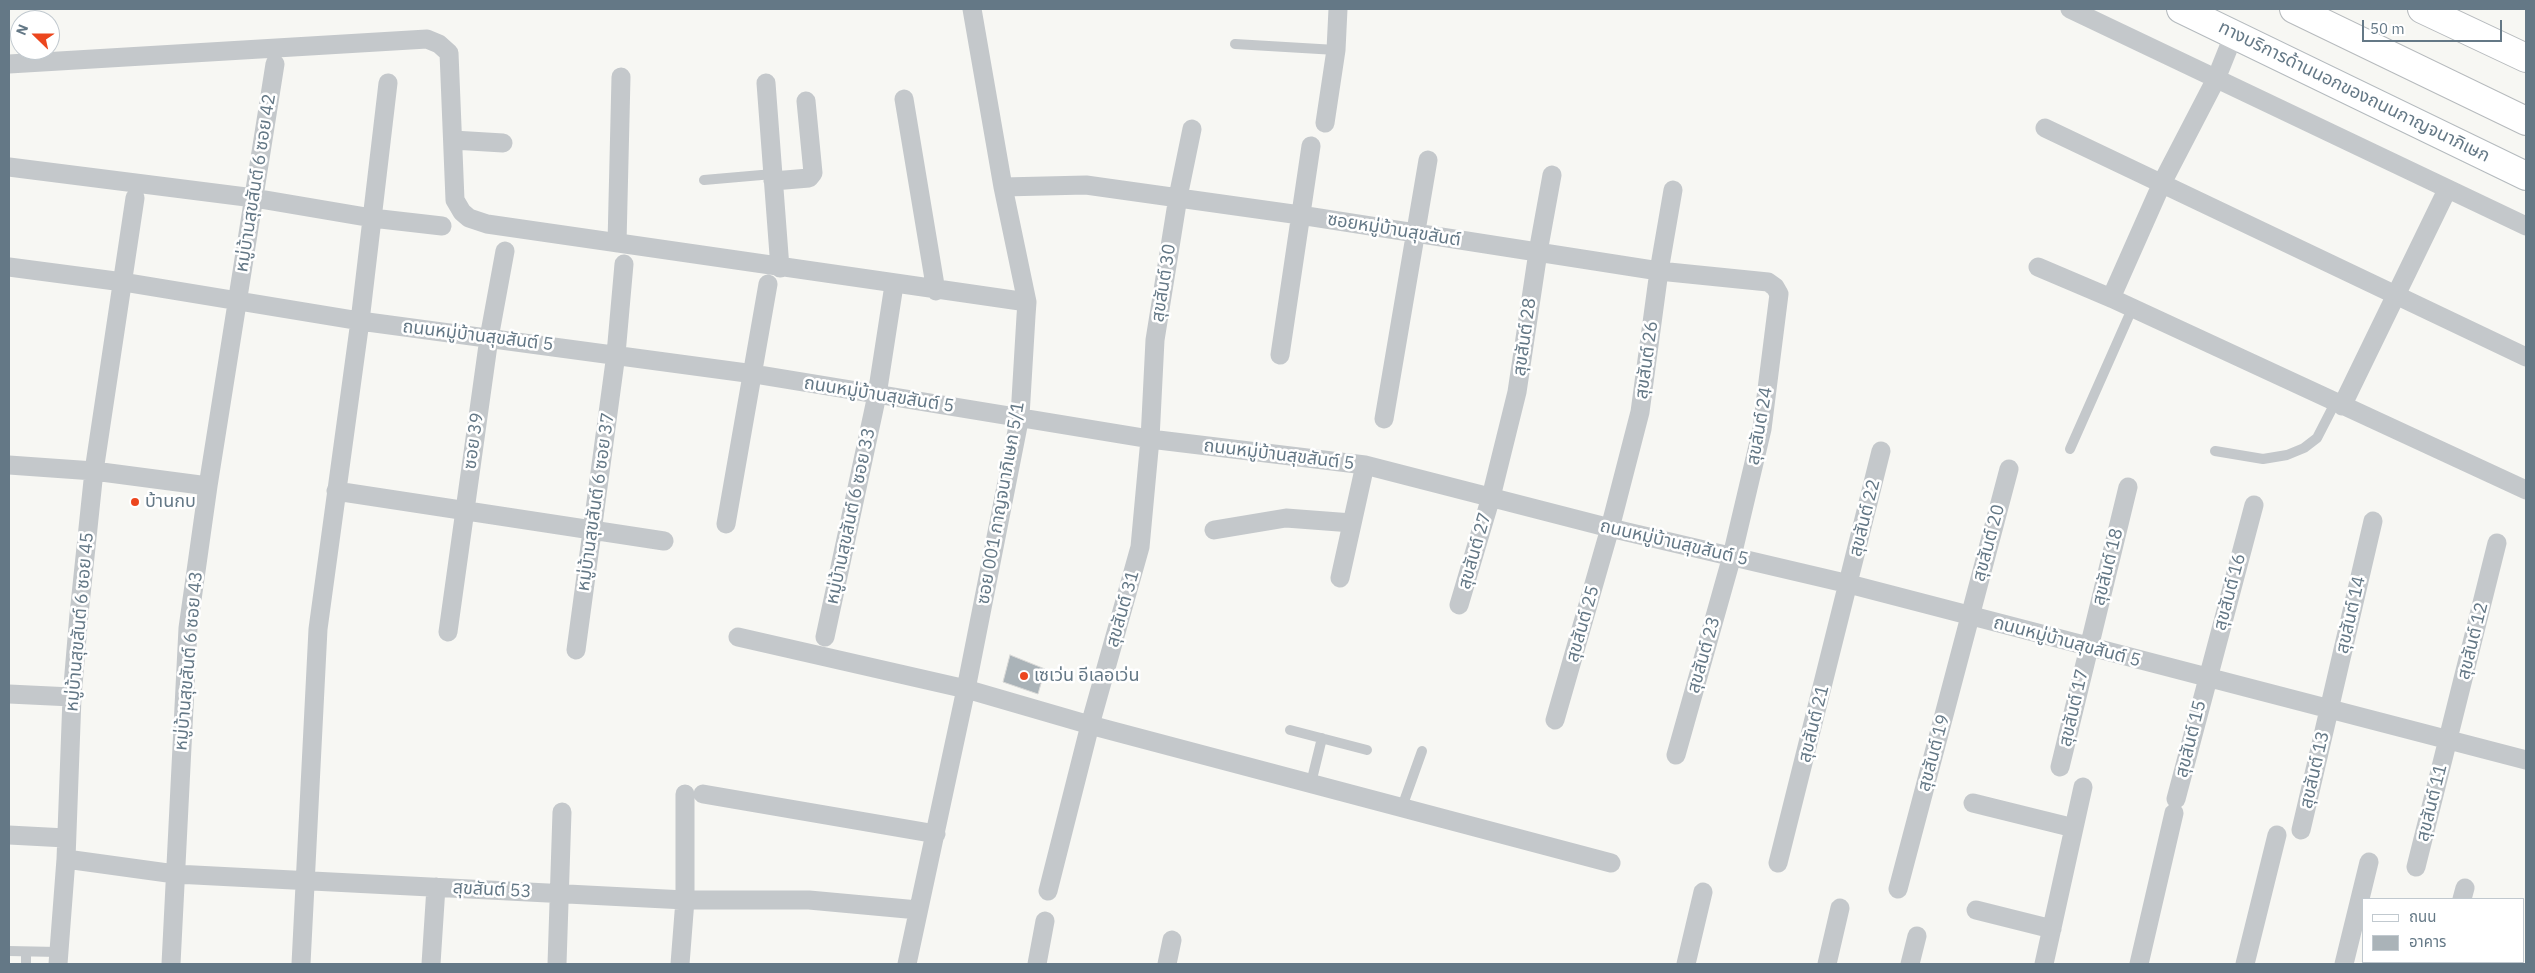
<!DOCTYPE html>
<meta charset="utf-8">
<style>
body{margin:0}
#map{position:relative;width:2535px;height:973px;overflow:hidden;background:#f7f7f3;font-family:"IBM Plex Sans","Noto Sans Thai",sans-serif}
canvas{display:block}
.frame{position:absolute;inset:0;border:10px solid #647886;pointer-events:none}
.legend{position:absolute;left:2362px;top:898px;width:162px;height:65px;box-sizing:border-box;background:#fff;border:1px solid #c1c9cf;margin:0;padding:6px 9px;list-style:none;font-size:15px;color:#647886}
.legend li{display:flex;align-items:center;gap:10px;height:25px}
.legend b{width:25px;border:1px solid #c1c9cf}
.north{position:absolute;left:10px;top:10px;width:50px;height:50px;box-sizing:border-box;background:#fff;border:1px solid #c1c9cf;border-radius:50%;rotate:292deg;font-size:14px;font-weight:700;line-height:20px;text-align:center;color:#647886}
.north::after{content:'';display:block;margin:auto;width:18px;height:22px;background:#ec461e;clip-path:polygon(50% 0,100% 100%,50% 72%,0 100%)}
.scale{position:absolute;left:2362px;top:20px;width:140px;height:22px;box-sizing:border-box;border:2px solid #647886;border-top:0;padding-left:6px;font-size:15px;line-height:18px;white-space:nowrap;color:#647886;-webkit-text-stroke:4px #fff;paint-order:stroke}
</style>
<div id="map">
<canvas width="2535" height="973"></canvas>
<div class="frame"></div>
<ul class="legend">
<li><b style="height:6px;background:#fff"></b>ถนน</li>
<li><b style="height:14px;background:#aab3b8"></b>อาคาร</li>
</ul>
<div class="north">N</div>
<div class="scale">50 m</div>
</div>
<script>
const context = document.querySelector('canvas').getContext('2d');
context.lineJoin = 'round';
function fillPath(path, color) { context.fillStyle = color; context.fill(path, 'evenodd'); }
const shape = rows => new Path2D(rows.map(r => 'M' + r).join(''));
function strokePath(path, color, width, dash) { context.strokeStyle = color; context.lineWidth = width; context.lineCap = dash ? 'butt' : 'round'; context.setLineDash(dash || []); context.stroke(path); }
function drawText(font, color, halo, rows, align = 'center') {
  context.font = font + ' "IBM Plex Sans","Noto Sans Thai",sans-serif'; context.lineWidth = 5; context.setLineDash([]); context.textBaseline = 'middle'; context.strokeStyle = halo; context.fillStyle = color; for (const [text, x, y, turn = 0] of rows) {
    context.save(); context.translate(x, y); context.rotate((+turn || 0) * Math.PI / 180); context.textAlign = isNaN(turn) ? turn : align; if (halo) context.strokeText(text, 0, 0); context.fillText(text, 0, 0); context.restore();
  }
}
const building = shape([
 [1010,655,1045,669,1038,694,1003,682,1010,655]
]);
const lane = shape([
 [1235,44,1336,50],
 [704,180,773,174],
 [2070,449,2132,309],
 [2215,451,2263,459,2287,455,2304,448,2317,438,2335,403],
 [1290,730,1367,750],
 [1311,783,1322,738],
 [1402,807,1422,751],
 [9,951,58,952],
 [26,952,26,964]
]);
const street = shape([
 [2070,9,2526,226],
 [9,64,427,39,439,44,449,53,455,200,462,212,469,218,487,224,1027,302],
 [766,83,780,268],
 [904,99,936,291],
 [1325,123,1336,50,1338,9],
 [2045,128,2526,357],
 [453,140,503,143],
 [9,167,254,198,372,218,442,226],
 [773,181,809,178,813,173,806,101],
 [1003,187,1086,185,1300,215,1659,271,1768,282,1775,287,1779,294,1762,429,1732,556,1676,755],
 [617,243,621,77],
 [9,267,123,282,360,321,754,374,1150,439,1365,465,1610,528,1849,584,2526,760],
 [2038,267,2111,298,2526,490],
 [2111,298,2162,183,2216,79,2234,34],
 [1280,355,1311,146],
 [2342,406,2447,190],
 [1384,419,1428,160],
 [9,465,94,471,208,486],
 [336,491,664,541],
 [726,524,768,284],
 [1214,530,1286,518,1352,523],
 [1340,578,1365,465],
 [1459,605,1491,497,1517,392,1538,252,1552,175],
 [448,632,489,338,505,251],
 [738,637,966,689,1090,725,1611,863],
 [825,637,877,395,894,285],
 [576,650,616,354,624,264],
 [9,694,72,697],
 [1555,720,1610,528,1640,412,1659,271,1673,190],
 [2060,767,2128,487],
 [703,794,936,834],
 [2176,799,2254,505],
 [1973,803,2074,828],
 [2301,830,2373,521],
 [9,835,66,838],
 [66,859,175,874,685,900,809,900,918,910],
 [1778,863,1881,451],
 [2416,867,2497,543],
 [1898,889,2009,469],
 [1048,891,1090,725,1140,547,1150,439,1155,340,1178,197,1192,129],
 [2462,899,2465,888],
 [1976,910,2052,929],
 [58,964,66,859,72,697,79,614,94,471,135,198],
 [171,964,188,628,208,486,275,64],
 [301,964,318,629,360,321,388,83],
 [431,964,436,887],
 [557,964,562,812],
 [680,964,685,900,685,794],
 [907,964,966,689,1020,416,1026,316,1027,302,1003,187,972,9],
 [1037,964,1045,921],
 [1167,964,1172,940],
 [1686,964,1703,892],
 [1827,964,1840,908],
 [1910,964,1917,936],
 [2044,964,2083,787],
 [2139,964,2174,813],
 [2245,964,2277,835],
 [2344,964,2369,862],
 [2447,964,2448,962]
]);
const secondary = shape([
 [2181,9,2526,176]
]);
const highway = shape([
 [2294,9,2526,121],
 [2422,9,2526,58]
]);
const markers = [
 [135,502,5,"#ec461e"],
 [1024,676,5,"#ec461e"]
];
const streetNames = [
 ["ทางบริการด้านนอกของถนนกาญจนาภิเษก",2354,92,26],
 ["หมู่บ้านสุขสันต์ 6 ซอย 42",256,183,-81],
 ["ซอยหมู่บ้านสุขสันต์",1394,230,9],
 ["สุขสันต์ 30",1164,283,-81],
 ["ถนนหมู่บ้านสุขสันต์ 5",478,336,7],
 ["สุขสันต์ 28",1525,337,-82],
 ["สุขสันต์ 26",1647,360,-82],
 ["ถนนหมู่บ้านสุขสันต์ 5",879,395,9],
 ["สุขสันต์ 24",1760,426,-80],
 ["ซอย 39",474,441,-82],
 ["ถนนหมู่บ้านสุขสันต์ 5",1279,455,7],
 ["หมู่บ้านสุขสันต์ 6 ซอย 37",596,502,-82],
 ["ซอย 001 กาญจนาภิเษก 5/1",1001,503,-80],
 ["หมู่บ้านสุขสันต์ 6 ซอย 33",851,516,-78],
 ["สุขสันต์ 22",1865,518,-76],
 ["ถนนหมู่บ้านสุขสันต์ 5",1674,543,13],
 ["สุขสันต์ 20",1989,543,-75],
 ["สุขสันต์ 27",1475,551,-74],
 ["สุขสันต์ 18",2108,567,-76],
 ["สุขสันต์ 16",2230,592,-75],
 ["สุขสันต์ 31",1123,609,-74],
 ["สุขสันต์ 14",2351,615,-77],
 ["หมู่บ้านสุขสันต์ 6 ซอย 45",80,622,-85],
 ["สุขสันต์ 25",1583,624,-74],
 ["สุขสันต์ 12",2473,641,-76],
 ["ถนนหมู่บ้านสุขสันต์ 5",2067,642,15],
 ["สุขสันต์ 23",1704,655,-74],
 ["หมู่บ้านสุขสันต์ 6 ซอย 43",189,661,-85],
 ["สุขสันต์ 17",2074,708,-77],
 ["สุขสันต์ 21",1814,724,-76],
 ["สุขสันต์ 15",2191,739,-76],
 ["สุขสันต์ 19",1934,753,-75],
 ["สุขสันต์ 13",2315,770,-77],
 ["สุขสันต์ 11",2432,803,-76],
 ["สุขสันต์ 53",492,890,3]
];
const poiNames = [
 ["บ้านกบ",145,502],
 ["เซเว่น อีเลอเว่น",1034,676]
];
fillPath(building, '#aab3b8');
strokePath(building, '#d8d8d6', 1);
strokePath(secondary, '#b4babe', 30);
strokePath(highway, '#b6babd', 30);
strokePath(lane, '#c4c8cb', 10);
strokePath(street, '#c4c8cb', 19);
strokePath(secondary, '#fff', 28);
strokePath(highway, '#fff', 28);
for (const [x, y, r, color] of markers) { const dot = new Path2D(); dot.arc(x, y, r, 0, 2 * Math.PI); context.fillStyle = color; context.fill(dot); strokePath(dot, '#fff', 2); }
drawText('18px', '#647886', '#fff', streetNames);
drawText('18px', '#647886', '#fff', poiNames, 'left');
</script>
